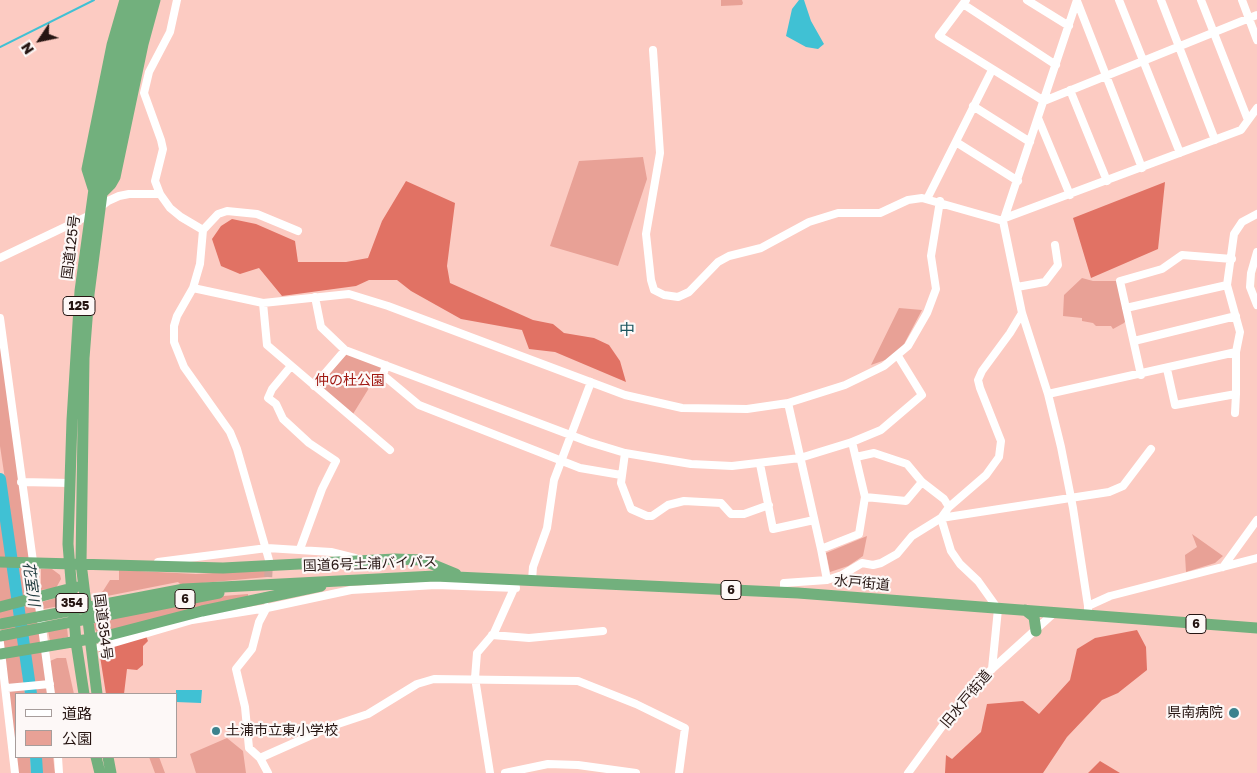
<!DOCTYPE html>
<meta charset="utf-8">
<style>
body{margin:0}
#map{position:relative;width:1257px;height:773px;overflow:hidden;background:#fccbc2;font-family:"Golos Text","Noto Sans JP",sans-serif}
canvas{display:block}
.legend{position:absolute;left:15px;top:693px;width:162px;height:65px;box-sizing:border-box;background:#fdf8f7;border:1px solid #a79d9b;margin:0;padding:6px 9px;list-style:none;font-size:15px;color:#261512}
.legend li{display:flex;align-items:center;gap:10px;height:25px}
.legend b{width:25px;border:1px solid #a79d9b}
.north{position:absolute;left:15px;top:15px;width:50px;height:50px;-webkit-text-stroke:4px #fdf8f7;paint-order:stroke;rotate:236deg;font-size:14px;font-weight:700;line-height:20px;text-align:center;color:#261512}
.north::after{content:'';display:block;margin:auto;width:18px;height:22px;background:#261512;clip-path:polygon(50% 0,100% 100%,50% 72%,0 100%)}
</style>
<div id="map">
<canvas width="1257" height="773"></canvas>
<ul class="legend">
<li><b style="height:6px;background:#fff"></b>道路</li>
<li><b style="height:14px;background:#e8a196"></b>公園</li>
</ul>
<div class="north">N</div>
</div>
<script>
const context = document.querySelector('canvas').getContext('2d');
context.lineJoin = 'round';
function fillPath(path, color) { context.fillStyle = color; context.fill(path, 'evenodd'); }
const shape = rows => new Path2D(rows.map(r => 'M' + r).join(''));
function strokePath(path, color, width, dash) { context.strokeStyle = color; context.lineWidth = width; context.lineCap = dash ? 'butt' : 'round'; context.setLineDash(dash || []); context.stroke(path); }
function drawText(font, color, halo, rows, align = 'center') {
  context.font = font + ' "Golos Text","Noto Sans JP",sans-serif'; context.lineWidth = 4.5; context.setLineDash([]); context.textBaseline = 'middle'; context.strokeStyle = halo; context.fillStyle = color; for (const [text, x, y, turn = 0] of rows) {
    context.save(); context.translate(x, y); context.rotate((+turn || 0) * Math.PI / 180); context.textAlign = isNaN(turn) ? turn : align; if (halo) context.strokeText(text, 0, 0); context.fillText(text, 0, 0); context.restore();
  }
}
const green = shape([
 [721,0,742,0,743,3,742,5,721,6],
 [643,157,647,179,618,266,550,246,579,161],
 [1082,278,1093,281,1117,281,1127,319,1124,323,1113,329,1111,326,1096,326,1093,323,1082,321,1082,318,1063,316,1064,295],
 [899,308,922,310,903,346,888,359,871,365],
 [0,342,45,667,47,694,36,694,33,673,28,668,20,597,17,591,19,590,16,553,0,446],
 [347,354,382,367,353,414,319,385],
 [0,513,3,518,15,623,18,627,18,639,22,646,20,653,25,694,16,694,16,757,30,757,31,773,18,773,0,617],
 [1192,534,1223,556,1215,563,1186,572,1185,555,1197,547],
 [867,536,863,556,848,566,830,572,826,553],
 [41,569,52,569,60,575,61,579,56,588,41,590],
 [119,570,196,574,267,570,267,577,181,585,178,582,92,599,103,591,110,580,119,580],
 [248,594,248,598,98,635,94,628,94,622,223,596],
 [59,597,63,598,65,605,43,609,42,602],
 [67,627,68,637,50,641,48,631],
 [57,658,66,658,74,694,54,694,50,661],
 [227,738,243,751,246,773,196,773,190,754],
 [41,757,53,757,55,773,40,773],
 [149,757,159,757,165,773,155,773]
]);
const forest = shape([
 [406,181,455,203,447,266,450,283,533,320,553,324,564,333,594,338,609,345,620,361,626,382,555,352,529,349,522,330,461,319,411,291,397,280,369,280,356,286,282,296,259,268,240,274,221,266,212,239,221,226,232,219,256,224,295,241,298,262,346,262,368,258,382,221],
 [1165,182,1158,249,1091,278,1073,218],
 [1137,630,1146,647,1147,670,1118,693,1102,700,1067,737,1043,773,945,773,946,755,952,759,981,732,987,704,1023,701,1039,714,1070,680,1077,649,1095,638],
 [146,636,148,641,143,646,143,665,137,670,127,669,124,694,106,694,99,650],
 [1100,761,1120,773,1088,773]
]);
const water = shape([
 [799,0,804,0,811,21,824,44,818,49,806,47,786,36,792,9],
 [176,690,202,690,201,703,176,702]
]);
const stream = shape([
 [0,47,94,0]
]);
const river = shape([
 [0,479,31,694],
 [36,757,37,773]
]);
const minorTunnel = shape([
 [267,601,269,562]
]);
const minor = shape([
 [177,0,170,32,149,72,144,93,161,140,163,149,155,181,160,194,170,208,181,217,203,230],
 [966,0,939,36,1044,101,1257,15],
 [1027,0,1069,26],
 [1119,0,1180,153],
 [1161,0,1215,140],
 [1201,0,1248,120],
 [1242,0,1257,40],
 [1077,1,1142,168],
 [963,4,1056,65],
 [653,50,660,153,646,234,651,280,654,290,664,295,678,297,689,292,718,262,729,256,761,248,809,222,838,213,880,213,908,200,922,198,1003,221,1022,313,1048,394,1061,447,1073,508,1088,606],
 [1070,90,1107,181],
 [973,106,1030,142],
 [1038,118,1070,195],
 [956,142,1018,181],
 [927,199,992,70],
 [1005,218,1241,130,1257,108],
 [1004,219,1077,0],
 [1257,252,1251,273,1250,287,1257,305],
 [0,258,90,215,108,201,119,196,129,194,160,194],
 [1017,287,1045,282,1058,265,1055,245],
 [193,288,263,303,349,294,388,306,625,395,682,408,747,409,788,403,845,385,884,366,908,346,927,313,936,289,931,256,940,201],
 [315,297,321,327,345,350,589,442,625,453,691,464,732,466,800,458,852,442,881,430,922,395,898,356],
 [263,303,267,345,390,450],
 [1126,308,1227,285],
 [0,318,51,694],
 [1134,341,1236,316],
 [386,365,383,375,419,405,580,468,621,475],
 [291,366,272,389,268,398,276,404,283,419,309,443,336,461,322,489,300,549],
 [1167,369,1175,405,1236,394,1236,352,1240,332,1227,285,1234,234,1242,222,1257,214],
 [1141,375,1120,281,1162,269,1182,255,1232,259],
 [314,386,345,350],
 [1048,394,1236,352],
 [788,403,821,549,859,534,865,497,852,442],
 [1235,413,1236,394],
 [625,453,621,483,631,509,647,516,652,516,668,505,684,501,721,503,731,514,744,514,769,505],
 [856,457,874,453,907,464,922,482,944,499,949,507],
 [760,464,773,529,814,520],
 [21,482,70,483],
 [865,497,906,501,922,482],
 [821,549,827,580],
 [269,560,237,449,230,432,184,367,174,342,174,326,177,316,193,288,200,264,203,230,218,214,227,211,257,214,298,231],
 [158,562,267,548,331,552,355,558],
 [1223,567,1257,520],
 [532,580,533,567,547,528,554,480,591,382],
 [784,592,784,583,827,580,842,575,862,563,873,565,881,563,897,554,912,536,941,518,1109,492,1123,486,1151,449],
 [267,607,259,622,252,649,236,669,245,707,249,748,260,758,268,773],
 [1088,610,1088,606,1110,596,1257,558],
 [492,635,529,638,603,631],
 [0,643,15,773],
 [100,647,192,620,267,608,351,590,436,585,516,588],
 [992,669,998,609,978,581,960,564,951,551,941,518,949,507,986,475,999,457,1001,441,980,388,978,380,982,371,1010,333,1022,313],
 [7,688,50,684],
 [58,757,59,773],
 [260,758,332,726,368,714,417,684,434,679,578,681,636,704,685,728,679,773],
 [490,773,475,678,477,653,494,633,516,584],
 [505,773,548,764,578,765,636,773],
 [908,773,952,713,981,679,1054,613]
]);
const highway = shape([
 [93,188,87,169,112,45,125,0],
 [102,193,111,184,115,177,143,44,155,0],
 [0,562,223,568,395,559,422,560,456,574],
 [0,607,76,587],
 [1025,610,1034,617,1036,631],
 [0,624,184,589,435,576,798,593,1257,628],
 [0,636,219,593],
 [0,654,102,637,202,611,321,586],
 [84,694,76,642,68,544,72,420,80,291,94,189,121,53,135,0],
 [97,694,81,563,84,358,89,294,104,178,144,0],
 [96,757,100,773],
 [108,757,111,773]
]);
const markers = [
 [1234,713,6,"#3c828d"],
 [216,731,5,"#3c828d"]
];
const shields = [
 [79,306,32],
 [731,590,20],
 [185,599,20],
 [72,603,32],
 [1196,624,20]
];
const shieldNames = [
 ["125",79,306],
 ["6",731,590],
 ["6",185,599],
 ["354",72,603],
 ["6",1196,624]
];
const streetNames = [
 ["国道125号",71,247,-83],
 ["国道6号土浦バイパス",370,564,-2],
 ["水戸街道",862,583,5],
 ["国道354号",103,627,83],
 ["旧水戸街道",966,699,-50]
];
const parkNames = [
 ["仲の杜公園",350,381]
];
const poiNames = [
 ["県南病院",1223,713],
 ["土浦市立東小学校",226,731,"left"]
];
const waterNames = [
 ["花室川",31,584,82]
];
const quarterNames = [
 ["中",627,330]
];
fillPath(green, '#e8a196');
fillPath(forest, '#e17264');
fillPath(water, '#40c1d4');
strokePath(stream, '#40c1d4', 2);
strokePath(river, '#40c1d4', 12);
strokePath(minorTunnel, '#d1a79f', 8, [8, 4]);
strokePath(minor, '#fff', 8);
strokePath(highway, '#72b07d', 11);
for (const [x, y, r, color] of markers) { const dot = new Path2D(); dot.arc(x, y, r, 0, 2 * Math.PI); context.fillStyle = color; context.fill(dot); strokePath(dot, '#fdf8f7', 2); }
for (const [x, y, w] of shields) { const box = new Path2D(); box.roundRect(x - w / 2, y - 9.5, w, 19, 4); context.fillStyle = '#fdf8f7'; context.fill(box); strokePath(box, '#261512', 1); }
drawText('bold 12px', '#261512', null, shieldNames);
drawText('14px', '#261512', '#fdf8f7', streetNames);
drawText('14px', '#a11a13', '#fdf8f7', parkNames);
drawText('14px', '#261512', '#fdf8f7', poiNames, 'right');
drawText('italic 15px', '#243f43', '#fdf8f7', waterNames);
drawText('16px', '#1c565f', '#fdf8f7', quarterNames);
</script>
